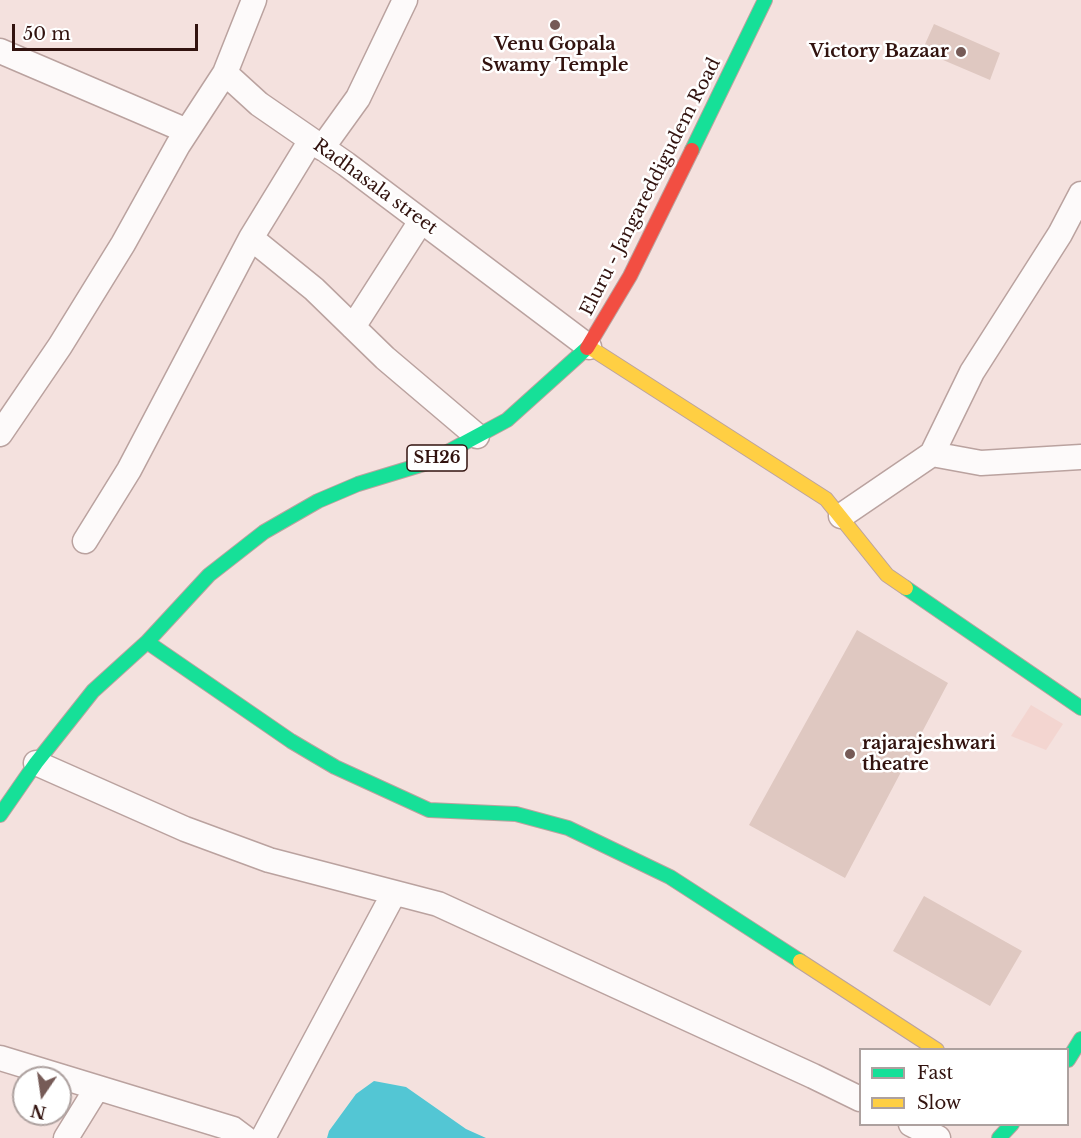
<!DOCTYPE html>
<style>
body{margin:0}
#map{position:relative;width:1081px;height:1138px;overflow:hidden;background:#f4e1de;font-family:"Libre Baskerville",serif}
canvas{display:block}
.legend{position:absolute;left:859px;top:1048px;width:210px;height:78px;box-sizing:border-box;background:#fff;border:2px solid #ada19f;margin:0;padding:8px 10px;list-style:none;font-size:18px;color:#32130f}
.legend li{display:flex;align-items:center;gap:12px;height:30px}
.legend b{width:30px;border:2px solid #ada19f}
.north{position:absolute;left:12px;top:1066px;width:60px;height:60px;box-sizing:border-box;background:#fff;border:2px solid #ada19f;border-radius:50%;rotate:193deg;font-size:16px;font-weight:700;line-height:24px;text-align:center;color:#32130f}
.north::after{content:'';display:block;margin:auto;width:21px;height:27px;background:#765b57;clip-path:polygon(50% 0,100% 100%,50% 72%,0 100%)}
.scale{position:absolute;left:12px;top:24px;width:186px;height:27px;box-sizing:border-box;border:3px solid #32130f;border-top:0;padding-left:8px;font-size:18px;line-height:21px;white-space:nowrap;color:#32130f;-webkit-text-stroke:4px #fff;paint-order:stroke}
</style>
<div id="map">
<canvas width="1081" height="1138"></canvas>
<ul class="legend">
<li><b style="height:8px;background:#16e098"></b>Fast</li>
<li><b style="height:8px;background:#ffcf43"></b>Slow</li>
</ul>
<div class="north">N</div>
<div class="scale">50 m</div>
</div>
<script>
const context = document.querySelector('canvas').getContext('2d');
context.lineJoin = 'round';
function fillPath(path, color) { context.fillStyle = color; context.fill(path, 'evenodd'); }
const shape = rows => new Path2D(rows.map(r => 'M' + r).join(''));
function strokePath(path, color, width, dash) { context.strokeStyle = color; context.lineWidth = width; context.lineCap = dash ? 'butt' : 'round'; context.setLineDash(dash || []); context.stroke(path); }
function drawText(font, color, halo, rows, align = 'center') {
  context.font = font + ' "Libre Baskerville",serif'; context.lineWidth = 5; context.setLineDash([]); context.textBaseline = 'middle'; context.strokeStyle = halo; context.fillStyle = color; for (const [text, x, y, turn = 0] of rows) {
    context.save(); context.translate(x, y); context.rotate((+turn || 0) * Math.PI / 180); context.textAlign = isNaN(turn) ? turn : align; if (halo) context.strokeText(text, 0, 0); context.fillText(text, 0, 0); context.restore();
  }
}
const built = shape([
 [1031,705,1063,724,1046,750,1011,736]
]);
const water = shape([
 [374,1081,406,1087,466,1129,486,1138,327,1138,329,1131,356,1094]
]);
const building = shape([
 [934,24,1000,53,990,80,922,51],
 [857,630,948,683,845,878,749,825],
 [924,896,1022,951,990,1006,893,951]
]);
const street = shape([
 [254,0,225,73,259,104,346,164,589,347],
 [0,51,187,131],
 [311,140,251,238,314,289,385,358,477,436],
 [322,148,358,98,405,0],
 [353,327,421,221],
 [0,434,60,346,123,244,178,145,225,73],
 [932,454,972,372,1060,234,1081,194],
 [841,516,932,454,981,463,1081,457],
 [85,541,129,470,251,238],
 [36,763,185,829,269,860,438,904,813,1076,860,1099],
 [0,1058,233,1129,245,1138],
 [911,1124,938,1138],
 [66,1138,97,1088],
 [263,1138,394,893]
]);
const fast = shape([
 [692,150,765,0],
 [906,588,1081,708],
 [147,642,291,741,335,767,429,810,516,814,568,828,670,877,800,961],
 [0,815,36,763,93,691,147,642,209,575,264,532,318,501,358,484,427,463,507,420,587,348],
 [1068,1060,1081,1039],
 [999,1138,1012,1124]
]);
const slow = shape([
 [589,347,826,499,887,575,906,588],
 [800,961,937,1050]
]);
const jam = shape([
 [587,348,630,276,692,150]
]);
const markers = [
 [555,25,6,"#765b57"],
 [961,52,6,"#765b57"],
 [850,754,6,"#765b57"]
];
const shields = [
 [437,458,60]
];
const shieldNames = [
 ["SH26",437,458]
];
const poiNames = [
 ["Venu Gopala",555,45],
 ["Swamy Temple",555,66],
 ["Victory Bazaar",949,52,"right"],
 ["rajarajeshwari",862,744,"left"],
 ["theatre",862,765,"left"]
];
const streetNames = [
 ["Radhasala street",375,187,36],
 ["Eluru - Jangareddigudem Road",651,187,-63]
];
fillPath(built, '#f3d5d0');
fillPath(water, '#53c6d4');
fillPath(building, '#dfc8c1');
strokePath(street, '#baa29f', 27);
strokePath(fast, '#baa29f', 16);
strokePath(slow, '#baa29f', 16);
strokePath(jam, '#baa29f', 16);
strokePath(street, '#fdfafa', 24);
strokePath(fast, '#16e098', 14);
strokePath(slow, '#ffcf43', 14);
strokePath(jam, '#f24e42', 14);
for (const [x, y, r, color] of markers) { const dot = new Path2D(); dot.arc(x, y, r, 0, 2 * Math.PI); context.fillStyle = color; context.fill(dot); strokePath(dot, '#fff', 2); }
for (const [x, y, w] of shields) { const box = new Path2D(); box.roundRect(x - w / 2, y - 13, w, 26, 4.5); context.fillStyle = '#fff'; context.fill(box); strokePath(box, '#32130f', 1.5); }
drawText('bold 16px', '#32130f', null, shieldNames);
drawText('bold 18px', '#32130f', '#fff', poiNames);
drawText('18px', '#32130f', '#fff', streetNames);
</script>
